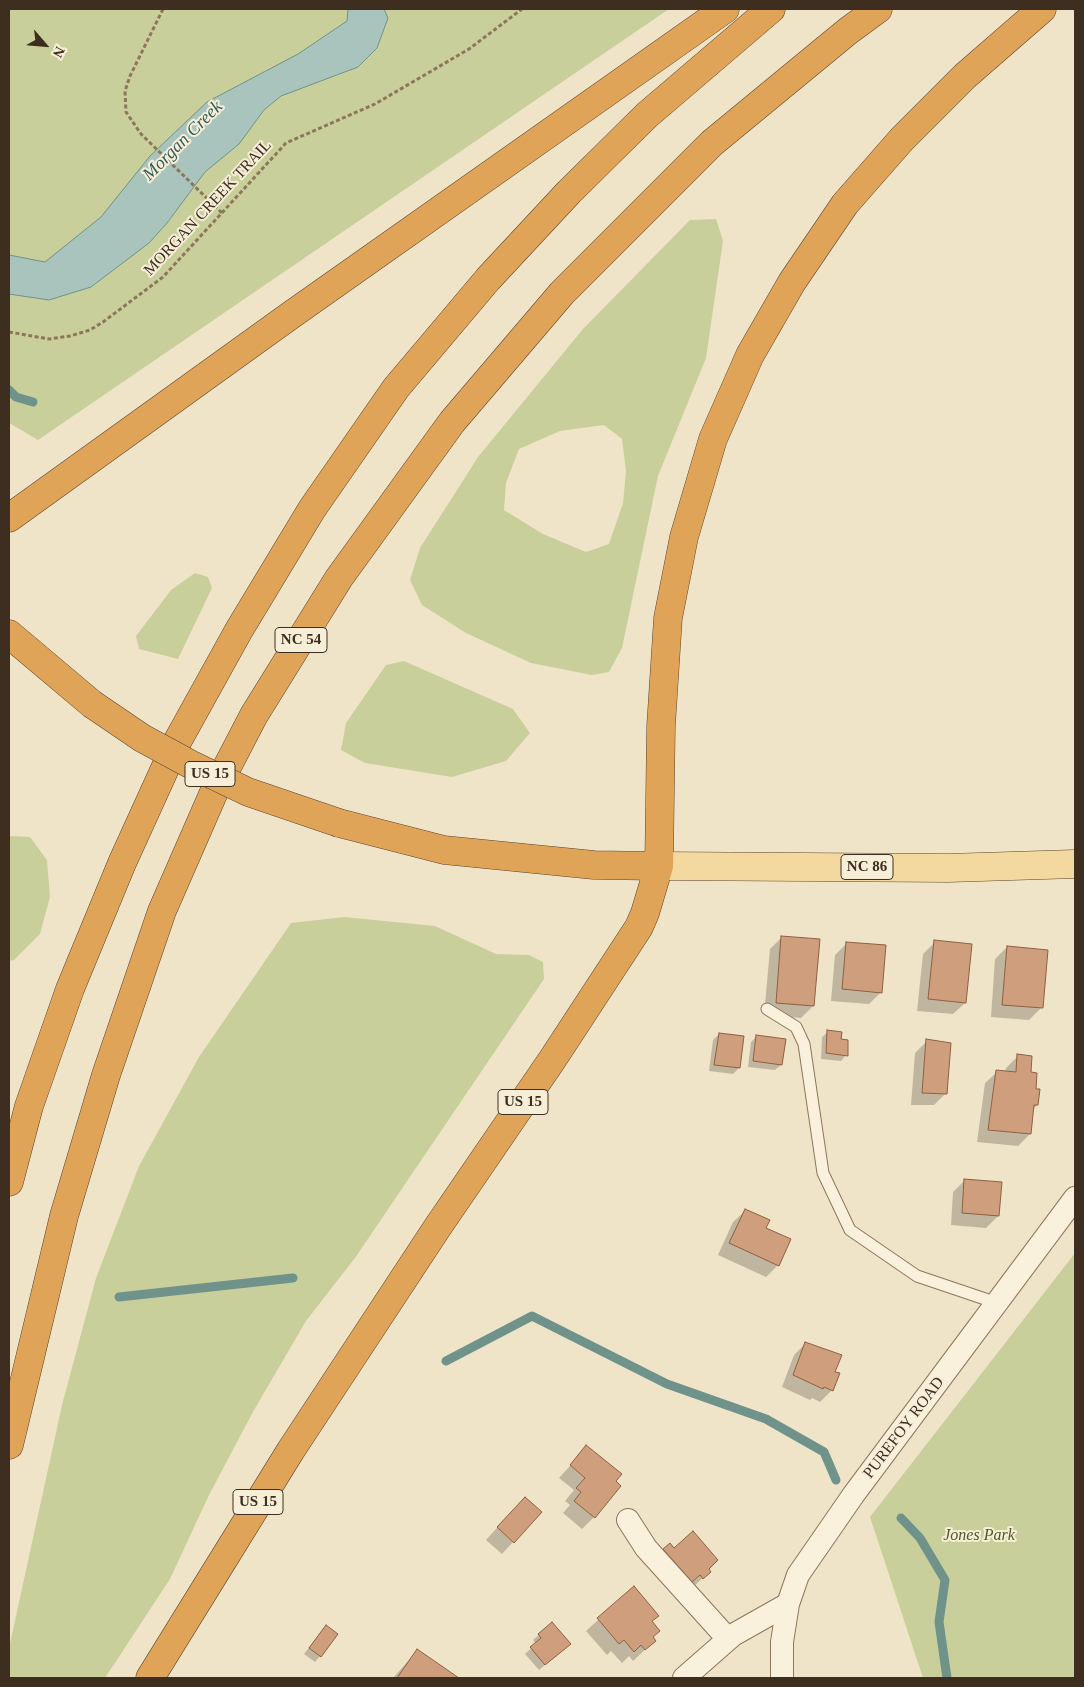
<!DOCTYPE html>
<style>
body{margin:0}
#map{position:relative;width:1084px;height:1687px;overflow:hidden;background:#f0e4c8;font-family:Georgia,serif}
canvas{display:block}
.frame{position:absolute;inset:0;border:10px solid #3d2e20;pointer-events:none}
.north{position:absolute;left:20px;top:20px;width:50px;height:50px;-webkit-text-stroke:4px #f7eed8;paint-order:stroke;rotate:117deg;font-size:14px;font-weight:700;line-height:20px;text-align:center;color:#3d2e20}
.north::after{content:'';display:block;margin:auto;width:18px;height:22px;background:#3d2e20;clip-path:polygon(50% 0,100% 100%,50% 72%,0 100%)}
</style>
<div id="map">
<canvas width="1084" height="1687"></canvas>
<div class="frame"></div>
<div class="north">N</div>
</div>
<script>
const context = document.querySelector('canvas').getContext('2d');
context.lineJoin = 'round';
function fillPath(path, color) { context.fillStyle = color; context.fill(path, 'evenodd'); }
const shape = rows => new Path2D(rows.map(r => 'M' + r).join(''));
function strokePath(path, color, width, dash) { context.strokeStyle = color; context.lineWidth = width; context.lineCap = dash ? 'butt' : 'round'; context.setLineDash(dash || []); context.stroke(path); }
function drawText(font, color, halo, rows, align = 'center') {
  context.font = font + ' Georgia,serif'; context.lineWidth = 4; context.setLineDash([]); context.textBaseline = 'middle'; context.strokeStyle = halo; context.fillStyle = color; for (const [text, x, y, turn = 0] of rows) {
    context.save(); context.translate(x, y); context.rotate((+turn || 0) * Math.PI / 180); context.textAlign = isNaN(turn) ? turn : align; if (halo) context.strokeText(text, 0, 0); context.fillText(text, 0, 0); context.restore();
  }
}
const green = shape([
 [9,9,669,9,38,440,9,423],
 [716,219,723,241,706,358,658,476,622,648,609,672,592,675,531,663,466,633,422,605,410,580,420,548,478,457,583,329,690,220],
 [604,425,622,439,626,471,623,503,609,544,586,552,543,534,504,510,506,483,519,449,560,431],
 [195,573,208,577,212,588,178,659,139,649,136,636,171,590],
 [404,661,513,709,530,733,506,761,452,777,365,763,341,750,346,723,386,665],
 [9,836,30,837,47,860,50,897,40,934,14,960,9,961],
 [344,917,435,926,496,954,529,955,543,962,544,979,355,1258,306,1321,254,1410,209,1495,170,1579,105,1678,9,1678,9,1648,62,1405,96,1278,139,1166,199,1057,291,923],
 [1075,1253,1075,1678,923,1678,870,1517]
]);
const water = shape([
 [348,9,384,9,388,18,377,48,358,67,281,96,264,110,239,144,205,172,167,223,149,243,91,287,49,300,9,294,9,255,45,262,101,217,150,156,207,102,298,54,347,21,348,9]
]);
const shadow = shape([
 [782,937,813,1006,801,1018,764,1015,770,949],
 [935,942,965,1003,953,1014,917,1011,923,954],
 [847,943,881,992,869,1004,831,1001,835,955],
 [1007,947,1041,1008,1029,1020,991,1017,995,959],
 [828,1032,840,1040,846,1055,841,1061,821,1059,822,1037],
 [719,1034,739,1068,733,1074,709,1071,713,1040],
 [757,1036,781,1065,775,1070,748,1067,751,1042],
 [927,1041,946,1093,934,1105,911,1105,915,1053],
 [1018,1056,1030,1074,1037,1105,1032,1110,1030,1134,1018,1146,977,1142,985,1083,997,1072,1005,1072,1006,1068],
 [965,1180,998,1216,986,1228,951,1225,953,1192],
 [745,1211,764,1229,778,1265,766,1277,718,1255,733,1222],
 [806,1343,834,1373,832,1390,820,1402,812,1398,810,1400,782,1387,794,1355],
 [587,1447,594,1517,582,1529,563,1513,570,1505,565,1501,574,1490,559,1478],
 [513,1510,513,1542,502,1554,486,1540],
 [670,1545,709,1572,690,1590,652,1562],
 [633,1588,651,1622,651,1637,654,1641,633,1661,629,1656,622,1663,611,1651,607,1655,586,1631],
 [552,1623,564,1649,539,1670,525,1654,536,1644,533,1640],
 [321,1632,320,1656,315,1662,304,1654],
 [417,1651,457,1678,393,1678]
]);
const stream = shape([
 [9,390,16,397,33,402],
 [119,1297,293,1278],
 [446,1361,532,1316,667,1384,766,1419,824,1452,836,1480],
 [901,1518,920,1538,945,1580,939,1622,947,1678]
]);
const building = shape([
 [781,936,820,939,814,1006,776,1003,781,936],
 [934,940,972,944,966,1003,928,999,934,940],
 [846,942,886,945,882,993,842,989,846,942],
 [1007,946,1048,950,1043,1008,1002,1005,1007,946],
 [827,1030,842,1032,841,1039,848,1040,848,1056,826,1053,827,1030],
 [719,1033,744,1036,740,1068,714,1065,719,1033],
 [756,1035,786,1039,782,1065,753,1061,756,1035],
 [926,1039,951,1043,947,1094,922,1093,926,1039],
 [1017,1054,1032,1056,1031,1072,1037,1073,1036,1089,1040,1089,1038,1105,1034,1105,1031,1134,988,1130,996,1070,1016,1072,1017,1054],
 [964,1179,1002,1182,999,1216,962,1213,964,1179],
 [745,1209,770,1220,766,1228,791,1239,779,1266,729,1243,745,1209],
 [805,1342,842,1355,835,1372,840,1373,833,1391,824,1387,823,1389,793,1375,805,1342],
 [586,1445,622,1474,616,1481,621,1486,595,1518,574,1501,581,1492,576,1488,585,1478,570,1465,586,1445],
 [525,1497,542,1512,514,1543,497,1527,525,1497],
 [693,1531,718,1560,709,1569,711,1572,703,1579,700,1575,692,1582,663,1549,670,1543,674,1548,693,1531],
 [634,1586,659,1616,652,1621,660,1631,653,1637,656,1641,645,1650,641,1645,634,1652,624,1640,619,1644,597,1618,634,1586],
 [552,1622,571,1644,545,1665,530,1647,541,1638,538,1634,552,1622],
 [326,1625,338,1634,321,1657,309,1648,326,1625],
 [417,1649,459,1678,397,1678,417,1649]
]);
const path = shape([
 [163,9,130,76,125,91,126,112,141,134,223,214],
 [9,332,49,339,70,336,90,330,103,322,163,277,286,143,375,104,469,49,522,9]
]);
const lane = shape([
 [767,1009,796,1027,804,1044,823,1173,850,1230,917,1276,997,1303]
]);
const street = shape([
 [628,1520,646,1548,728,1639],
 [684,1678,733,1635,788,1604],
 [782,1678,782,1642,788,1604,798,1575,854,1494,1075,1198]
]);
const primary = shape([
 [659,866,948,868,1075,864]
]);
const highway = shape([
 [9,518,291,315,725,9],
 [9,634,92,704],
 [339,823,444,850,594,865,659,866],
 [9,1182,29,1106,70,989,122,863,177,742,239,630,312,509,396,388,488,279,569,192,647,115,771,9],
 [9,1445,64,1216,106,1075,162,911,214,792,254,715,339,578,452,422,562,293,712,143,848,31,878,9],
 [150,1678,291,1450,437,1228,552,1060,639,927,645,913,659,866,661,726,668,618,684,537,713,439,750,355,792,282,845,204,902,139,965,76,1042,9]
]);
const highwayBridge = shape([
 [92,704,142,738,190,764,248,792,339,823]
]);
const shields = [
 [301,640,52],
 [210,774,50],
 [867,867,52],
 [523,1102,50],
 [258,1502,50]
];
const shieldNames = [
 ["NC 54",301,640],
 ["US 15",210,774],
 ["NC 86",867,867],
 ["US 15",523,1102],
 ["US 15",258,1502]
];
const streetNames = [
 ["MORGAN CREEK TRAIL",208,208,-47],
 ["PUREFOY ROAD",904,1428,-53]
];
const parkNames = [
 ["Jones Park",979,1536]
];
const waterNames = [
 ["Morgan Creek",183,141,-45]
];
fillPath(green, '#c9cf9b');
fillPath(water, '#a9c4bc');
strokePath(water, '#6f938a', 1);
fillPath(shadow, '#0003');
strokePath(stream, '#6f938a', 9);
fillPath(building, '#cf9f7d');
strokePath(building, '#8d5f41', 1);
strokePath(lane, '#8d765c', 13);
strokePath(street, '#8d765c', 24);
strokePath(primary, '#5b4430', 29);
strokePath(highway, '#5b4430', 29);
strokePath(path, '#8d765c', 3, [4, 2.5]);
strokePath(lane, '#faf1dc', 11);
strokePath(street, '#faf1dc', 22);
strokePath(primary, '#f3d9a0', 28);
strokePath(highway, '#e0a458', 28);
strokePath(highwayBridge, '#5b4430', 29, []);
strokePath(highwayBridge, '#e0a458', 28);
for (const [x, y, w] of shields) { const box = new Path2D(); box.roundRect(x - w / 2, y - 12.5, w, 25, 4); context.fillStyle = '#f7eed8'; context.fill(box); strokePath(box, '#3d2e20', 1); }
drawText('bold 15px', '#3d2e20', null, shieldNames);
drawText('16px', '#3d2e20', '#f7eed8', streetNames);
drawText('italic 16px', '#4d5a26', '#f7eed8', parkNames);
drawText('italic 18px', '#2f5d5a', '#f7eed8', waterNames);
</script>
